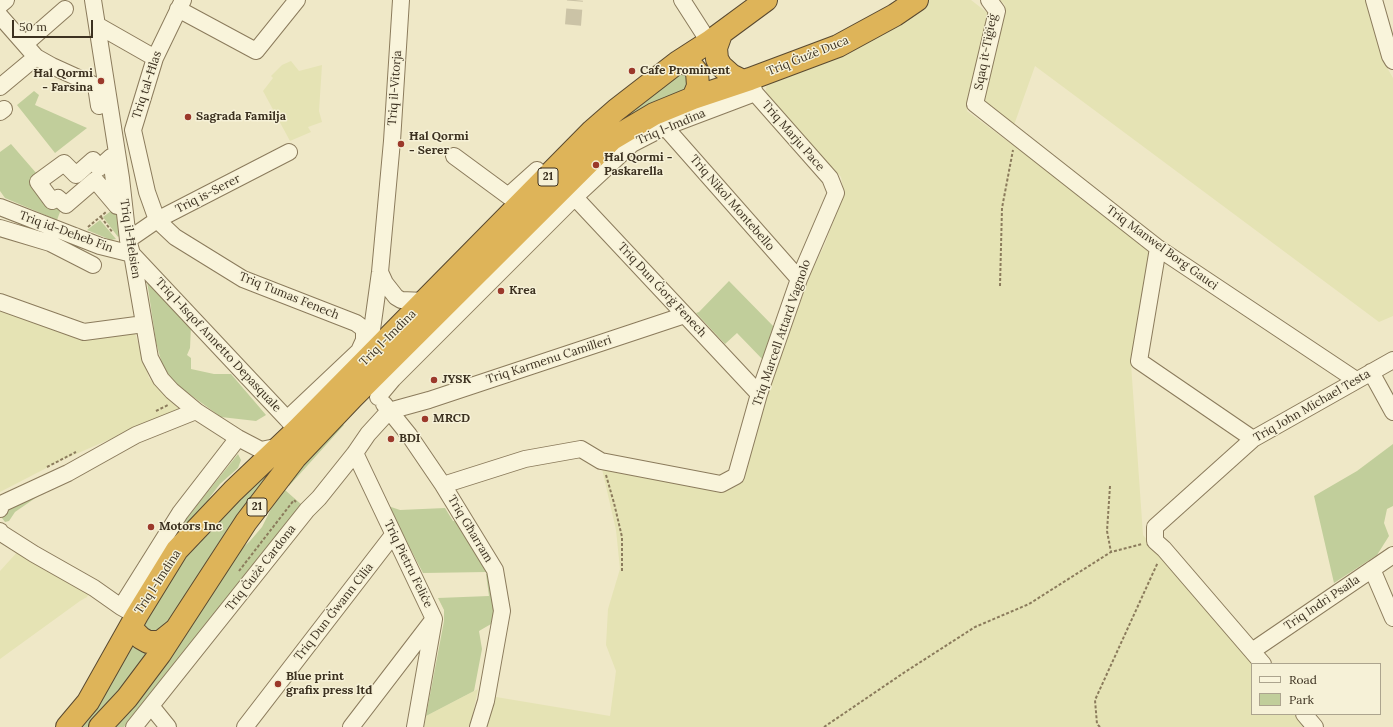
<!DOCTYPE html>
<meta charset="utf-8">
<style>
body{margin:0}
#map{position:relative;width:1393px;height:727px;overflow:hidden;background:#efe8c7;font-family:Lora,serif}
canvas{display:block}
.legend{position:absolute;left:1251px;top:663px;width:130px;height:52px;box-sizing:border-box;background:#f6f1d7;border:1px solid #aca48e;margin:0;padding:5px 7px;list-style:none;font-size:12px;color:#3c3120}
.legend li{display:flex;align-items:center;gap:8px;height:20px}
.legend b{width:20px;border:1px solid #aca48e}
.scale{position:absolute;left:12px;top:20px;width:81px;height:18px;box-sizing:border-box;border:2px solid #3c3120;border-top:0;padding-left:5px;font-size:12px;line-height:14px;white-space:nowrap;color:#3c3120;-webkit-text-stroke:3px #f6f1d7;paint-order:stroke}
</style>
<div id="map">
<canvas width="1393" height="727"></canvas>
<ul class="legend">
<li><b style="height:5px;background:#f9f4db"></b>Road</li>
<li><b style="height:11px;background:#c1ce9b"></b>Park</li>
</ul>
<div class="scale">50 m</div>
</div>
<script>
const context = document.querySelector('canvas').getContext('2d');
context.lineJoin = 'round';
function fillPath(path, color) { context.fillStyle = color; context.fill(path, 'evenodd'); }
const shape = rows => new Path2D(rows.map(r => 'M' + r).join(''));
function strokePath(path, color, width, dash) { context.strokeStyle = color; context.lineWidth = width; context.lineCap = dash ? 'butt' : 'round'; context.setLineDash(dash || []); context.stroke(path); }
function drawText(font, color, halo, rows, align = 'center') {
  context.font = font + ' Lora,serif'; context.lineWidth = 3; context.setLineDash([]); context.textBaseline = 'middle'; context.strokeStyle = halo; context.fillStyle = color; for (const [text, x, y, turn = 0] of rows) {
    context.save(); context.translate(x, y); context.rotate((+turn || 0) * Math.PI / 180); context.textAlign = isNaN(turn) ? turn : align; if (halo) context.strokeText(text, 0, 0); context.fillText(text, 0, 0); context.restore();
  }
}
const farmland = shape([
 [928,0,971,0,989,14,967,111,1150,247,1131,364,1143,535,1255,664,1252,664,1252,714,1298,714,1310,727,484,727,490,696,610,716,616,671,606,645,608,609,620,569,616,530,602,469,736,484,811,272,824,246,844,193,841,177,765,95,767,83,867,43],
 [1000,0,1367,0,1385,64,1393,78,1393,316,1379,322,1035,66,1014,125,984,101,1005,5],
 [291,61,299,71,322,65,319,111,322,122,308,127,311,132,290,141,263,91,273,78,271,76,282,65],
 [0,309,87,338,135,333,149,378,179,409,60,461,0,492],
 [20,549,89,593,87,597,80,601,0,659,0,571],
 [478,689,470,727,424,727,426,716]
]);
const green = shape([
 [680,72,688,75,692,82,290,455,228,528,167,624,153,633,144,628,143,621,178,562,579,153],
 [34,91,39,95,35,105,87,128,55,153,17,105],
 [11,144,63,204,57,220,5,198,0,191,0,152],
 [119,205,120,235,118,237,103,217],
 [100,220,116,239,111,240,87,230],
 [147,281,172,309,174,308,191,326,190,348,187,355,191,358,191,369,214,374,231,374,266,415,256,421,221,417,174,383,162,364,156,342],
 [729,281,777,330,766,363,737,333,725,344,696,313,699,312],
 [341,422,344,425,289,486,285,483],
 [1393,444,1393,506,1387,509,1384,523,1389,536,1377,555,1334,583,1314,496,1357,471],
 [238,454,241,460,238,468,220,484,210,497,204,508,175,538,173,535],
 [281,489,285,490,302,505,124,727,111,727,239,551,250,541,262,527],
 [47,490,15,512,9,521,5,522,2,518,4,512,12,504],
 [388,506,400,510,445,508,453,521,458,520,487,572,423,573],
 [486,574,488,574,497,600,491,624,479,631,482,649,474,691,426,716,444,621,444,610,438,598,489,596],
 [132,640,154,650,91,727,76,727]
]);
const minorTunnel = shape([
 [573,25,575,0]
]);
const path = shape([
 [101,217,113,233],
 [88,227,106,212],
 [1000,286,1002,208,1013,150],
 [156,411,168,405],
 [47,467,76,452],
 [606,475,614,503,622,537,622,571],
 [1110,486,1107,531,1111,552],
 [239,571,294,500,296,502],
 [824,727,905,672,975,627,1029,604,1111,552,1142,544],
 [1100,727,1097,724,1095,700,1158,562]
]);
const minor = shape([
 [93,0,121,178,128,240,132,254,150,358,161,379,172,391,196,411,238,438,261,450,280,446],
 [183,0,155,58,133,130,147,192,157,220,175,237,243,279,356,323,364,329,364,340,359,351,287,419,297,430],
 [682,0,709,42],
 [989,0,997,11,975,104,1158,248,1356,380],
 [1374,0,1390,56,1393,61],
 [0,5,6,0],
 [178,9,256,51,297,0],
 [0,16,36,57],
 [97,25,155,58],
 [25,44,65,9],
 [0,87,36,57,52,66,96,86,99,106],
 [0,112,4,109],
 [665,127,799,279],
 [454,156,511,198,518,207],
 [111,157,117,206,95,180,66,205,58,198,52,201,38,182,64,163,76,175,93,160,99,168,111,157],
 [567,189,759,394],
 [508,196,537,170],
 [0,207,100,246,132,254],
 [0,228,50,243,93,265],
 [128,240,157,220,289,152],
 [1158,248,1139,361,1253,439],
 [132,254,287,419],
 [380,272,385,283,396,297,401,300,426,301],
 [0,302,84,332,144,324],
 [370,344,380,272,392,141,401,0],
 [1371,372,1393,412],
 [378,397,393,379,575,197,632,144,665,127,755,93],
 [384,404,409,435,443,485,495,570,502,611,486,701,478,727],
 [389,411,429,400,685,315],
 [355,453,434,619,415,727],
 [443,485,525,459,581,449,601,461,721,484,736,476,759,394,799,279,836,193,830,178,755,93,750,79],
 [0,509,1,504,68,473,136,435,196,411],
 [0,531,1,533,34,554,94,588,121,607,130,612],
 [1372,569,1393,618],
 [121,607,180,513,238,438],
 [1252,651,1393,555],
 [1263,664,1164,549,1155,541,1155,527,1253,439,1393,360],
 [151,706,168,727],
 [1304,714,1315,727],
 [134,727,307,510,319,498,355,453,368,434,389,411],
 [245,727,393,535],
 [351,727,433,620]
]);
const highway = shape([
 [721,34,716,48,717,59,721,66,731,75,743,81],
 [678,62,688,64,693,67,697,72,698,86,693,98],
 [132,626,134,631,141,638,148,642,160,642,175,630],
 [67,727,88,702,137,615,177,550,233,491,297,430,592,131,616,110,678,62,709,42,766,0],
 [100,727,127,698,160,654,246,522,295,458,353,397,612,139,654,114,693,98,750,79,838,46,895,15,917,0]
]);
const markers = [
 [632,71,4,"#9b392b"],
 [101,81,4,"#9b392b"],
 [188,117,4,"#9b392b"],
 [401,144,4,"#9b392b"],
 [596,165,4,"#9b392b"],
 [501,291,4,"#9b392b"],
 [434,380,4,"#9b392b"],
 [425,419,4,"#9b392b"],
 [391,439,4,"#9b392b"],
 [151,527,4,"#9b392b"],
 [278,684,4,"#9b392b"]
];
const shields = [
 [548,177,20],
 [257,507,20]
];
const shieldNames = [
 ["21",548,177],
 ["21",257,507]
];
const streetNames = [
 ["Sqaq it-Tiġieġ",986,52,-79],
 ["Triq Ġużè Duca",808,56,-22],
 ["Triq tal-Ħlas",147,85,-72],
 ["Triq il-Vitorja",395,88,-86],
 ["Triq l-Imdina",671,127,-23],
 ["Triq Marju Pace",793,136,49],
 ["Triq is-Serer",208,194,-27],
 ["Triq Nikol Montebello",732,203,49],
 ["Triq id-Deheb Fin",66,232,20],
 ["Triq il-Ħelsien",130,239,81],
 ["Triq Manwel Borg Gauci",1162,248,36],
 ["Triq Dun Ġorġ Fenech",662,290,47],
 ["Triq Tumas Fenech",289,296,22],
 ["Triq Marcell Attard Vagnolo",782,333,-71],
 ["Triq l-Imdina",388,338,-45],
 ["Triq l-Isqof Annetto Depasquale",218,345,47],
 ["Triq Karmenu Camilleri",549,360,-18],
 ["Triq John Michael Testa",1312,406,-30],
 ["Triq Għarram",470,529,59],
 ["Triq Pietru Feliċe",408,564,64],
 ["Triq Ġużè Cardona",261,568,-52],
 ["Triq l-Imdina",158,582,-57],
 ["Triq Indrì Psaila",1322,603,-34],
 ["Triq Dun Ġwann Cilia",334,612,-52]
];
const poiNames = [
 ["Cafe Prominent",640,71],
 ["Ħal Qormi",93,74,"right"],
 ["- Farsina",93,88,"right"],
 ["Sagrada Familja",196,117],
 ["Ħal Qormi",409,137],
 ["- Serer",409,151],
 ["Ħal Qormi -",604,158],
 ["Paskarella",604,172],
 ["Krea",509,291],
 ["JYSK",442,380],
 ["MRCD",433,419],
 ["BDI",399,439],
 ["Motors Inc",159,527],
 ["Blue print",286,677],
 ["grafix press ltd",286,691]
];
fillPath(farmland, '#e5e3b4');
fillPath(green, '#c1ce9b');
strokePath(minorTunnel, '#cbc3a6', 16, [16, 8]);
strokePath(minor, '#8b7b5c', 18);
strokePath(highway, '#594930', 24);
strokePath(path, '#8b7b5c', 2, [3, 2]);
strokePath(minor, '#f9f4db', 16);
strokePath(highway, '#deb459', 22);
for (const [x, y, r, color] of markers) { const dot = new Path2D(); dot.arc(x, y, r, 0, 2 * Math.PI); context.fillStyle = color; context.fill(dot); strokePath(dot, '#f6f1d7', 1.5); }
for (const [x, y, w] of shields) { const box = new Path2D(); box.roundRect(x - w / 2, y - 9, w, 18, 3); context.fillStyle = '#f6f1d7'; context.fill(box); strokePath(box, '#3c3120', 1); }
drawText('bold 11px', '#3c3120', null, shieldNames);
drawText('12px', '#3c3120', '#f6f1d7', streetNames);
drawText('bold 12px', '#3c3120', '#f6f1d7', poiNames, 'left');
</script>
